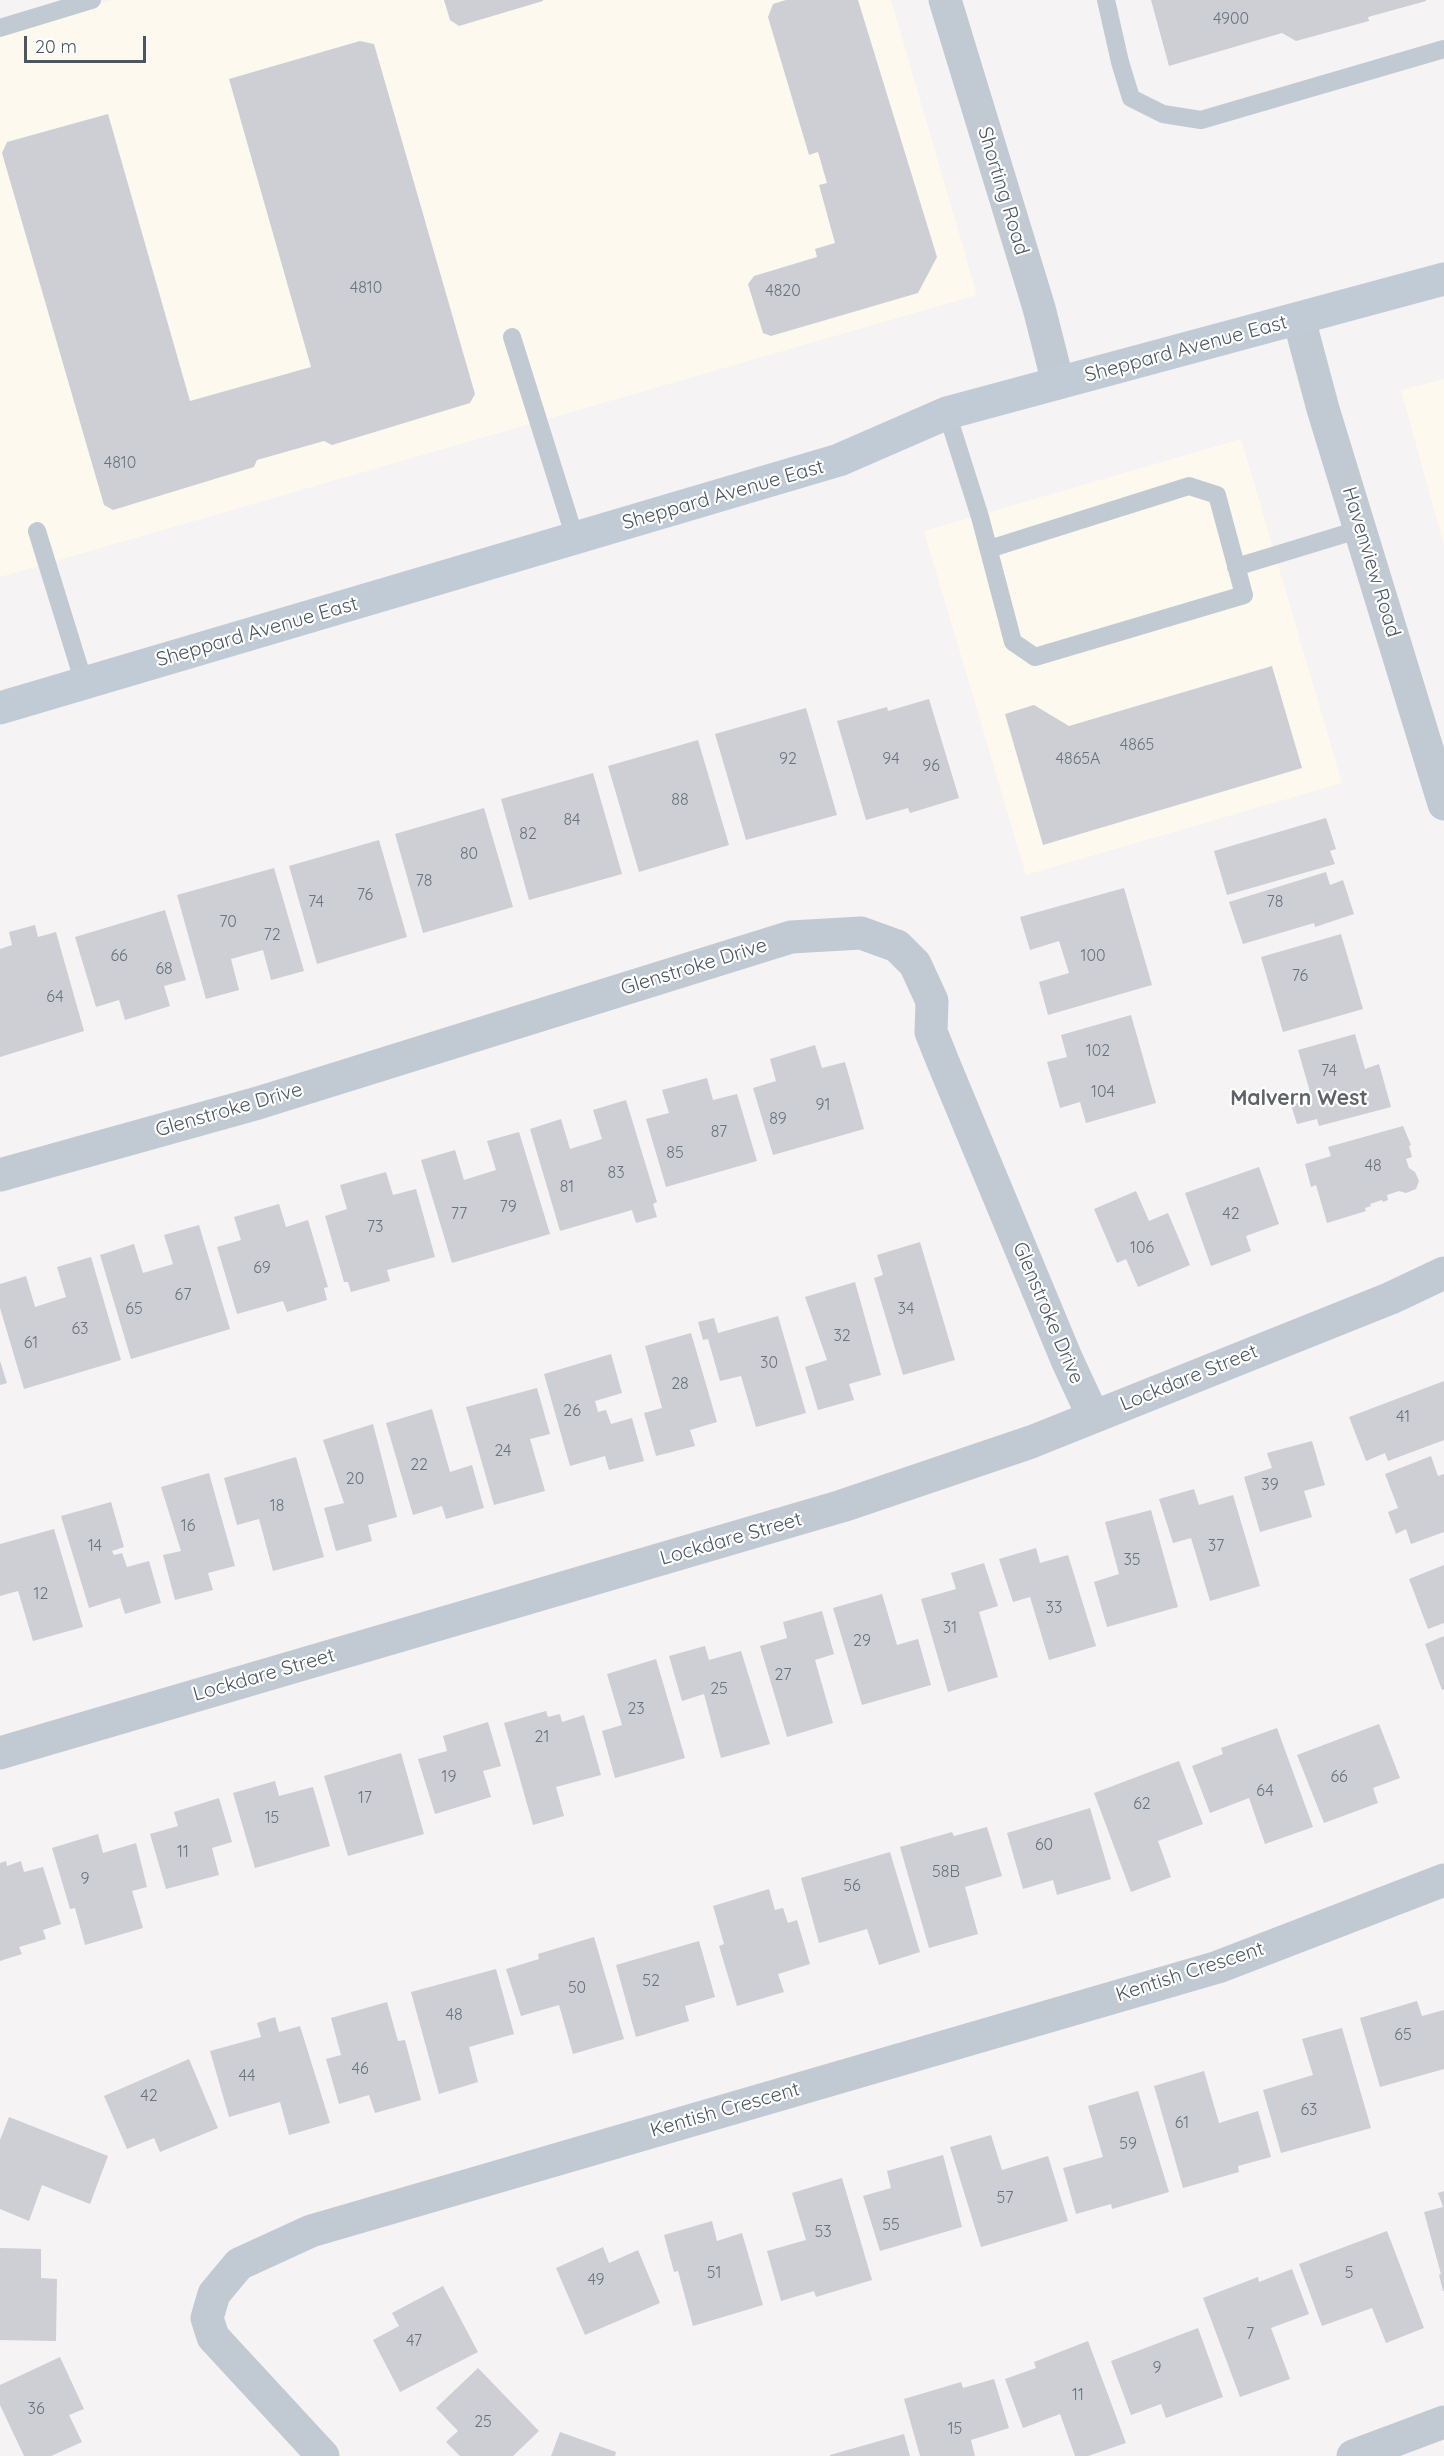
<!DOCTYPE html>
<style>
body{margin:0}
#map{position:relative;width:1444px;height:2456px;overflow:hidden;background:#f5f3f3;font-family:Quicksand,sans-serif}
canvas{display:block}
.scale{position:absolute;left:24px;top:36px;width:122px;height:27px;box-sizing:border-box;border:3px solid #4a5661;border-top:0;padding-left:8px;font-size:18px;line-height:21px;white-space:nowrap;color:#4a5661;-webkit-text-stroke:4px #fff;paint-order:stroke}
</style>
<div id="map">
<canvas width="1444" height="2456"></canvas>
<div class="scale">20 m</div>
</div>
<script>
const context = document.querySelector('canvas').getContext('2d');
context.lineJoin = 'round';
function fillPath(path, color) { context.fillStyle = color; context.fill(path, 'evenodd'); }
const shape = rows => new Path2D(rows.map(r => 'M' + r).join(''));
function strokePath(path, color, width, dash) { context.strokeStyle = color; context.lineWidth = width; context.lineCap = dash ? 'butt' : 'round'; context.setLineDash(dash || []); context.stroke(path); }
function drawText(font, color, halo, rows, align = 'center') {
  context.font = font + ' Quicksand,sans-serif'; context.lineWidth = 4.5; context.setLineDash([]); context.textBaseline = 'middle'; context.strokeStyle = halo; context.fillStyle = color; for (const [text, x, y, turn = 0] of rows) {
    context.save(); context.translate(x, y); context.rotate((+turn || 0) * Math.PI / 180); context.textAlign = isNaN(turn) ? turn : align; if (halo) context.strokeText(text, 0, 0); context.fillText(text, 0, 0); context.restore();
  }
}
const commercial = shape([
 [112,0,891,0,977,295,0,577,0,33],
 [1444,379,1444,546,1401,390],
 [1241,439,1342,783,1026,875,924,531]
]);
const building = shape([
 [444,0,543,0,543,1,459,26,450,20],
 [786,0,858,0,937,257,918,293,771,336,763,333,748,284,754,276,817,257,815,249,835,243,819,185,827,183,818,152,809,155,768,17,773,4],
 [1151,0,1426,0,1426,1,1368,17,1369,21,1296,41,1282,33,1169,66],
 [360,41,374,44,475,394,470,403,332,445,324,441,257,460,254,467,113,510,104,505,2,153,7,142,108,114,190,401,311,367,229,79],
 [1272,666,1302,768,1043,845,1005,714,1034,705,1069,726],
 [929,699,959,798,910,813,908,808,866,820,837,721,887,707,888,711],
 [806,708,837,815,746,840,715,734],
 [698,740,729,845,639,872,608,766],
 [593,773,622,874,529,900,501,799],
 [484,808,513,907,423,933,395,834],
 [1326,818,1336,849,1330,851,1335,864,1227,895,1214,851],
 [379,840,407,937,317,964,289,866],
 [274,868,304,971,271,980,263,950,231,959,239,990,206,999,177,895],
 [1326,872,1330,885,1343,880,1354,914,1315,927,1314,923,1243,944,1229,902],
 [1124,888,1152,985,1048,1015,1039,982,1069,973,1059,941,1030,950,1020,917],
 [165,910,186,980,164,986,170,1006,125,1020,119,1000,96,1007,75,937],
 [35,925,38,937,56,932,84,1031,0,1057,0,949,12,945,9,932],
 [1341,934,1363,1009,1283,1032,1261,957],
 [1131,1015,1156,1103,1086,1123,1080,1102,1060,1108,1047,1062,1067,1057,1061,1035],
 [1355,1034,1365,1069,1379,1064,1391,1107,1319,1126,1317,1119,1297,1124,1291,1105,1312,1099,1298,1050],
 [815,1045,822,1068,845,1062,864,1129,773,1155,753,1088,776,1081,770,1059],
 [707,1078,713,1100,737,1094,757,1161,666,1187,646,1119,669,1113,662,1090],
 [626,1100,657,1202,653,1204,657,1217,636,1223,632,1210,560,1231,530,1129,561,1119,570,1149,602,1139,593,1110],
 [1403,1126,1411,1145,1409,1146,1412,1157,1406,1159,1409,1168,1415,1172,1419,1181,1416,1189,1406,1193,1399,1191,1387,1195,1388,1200,1383,1202,1382,1200,1370,1204,1371,1206,1365,1208,1366,1211,1327,1223,1316,1185,1311,1187,1305,1164,1331,1156,1328,1147],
 [519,1132,550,1234,452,1263,421,1160,455,1150,464,1180,496,1170,487,1141],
 [1259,1167,1279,1224,1246,1236,1251,1251,1211,1266,1185,1193],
 [386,1172,393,1195,416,1189,435,1257,387,1270,390,1281,351,1292,348,1282,344,1282,325,1216,347,1209,340,1185],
 [1136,1191,1149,1221,1168,1213,1190,1265,1138,1287,1126,1259,1117,1263,1094,1209],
 [279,1204,286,1227,308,1220,328,1287,324,1288,327,1300,287,1312,283,1301,237,1314,217,1247,241,1240,234,1217],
 [199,1225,230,1329,131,1359,100,1255,134,1244,143,1273,173,1264,164,1235],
 [920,1242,955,1360,903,1375,874,1278,883,1275,877,1255],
 [91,1257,121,1360,24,1389,0,1308,0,1284,26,1276,35,1307,66,1297,57,1267],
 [855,1282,881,1375,849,1384,854,1400,818,1410,805,1367,827,1360,805,1297],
 [778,1316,806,1413,756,1427,741,1376,720,1381,708,1339,703,1340,698,1322,714,1318,718,1333],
 [691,1333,717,1422,690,1430,695,1446,656,1456,644,1413,662,1408,645,1346],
 [611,1354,622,1393,595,1401,598,1412,606,1410,611,1424,632,1418,644,1461,609,1470,605,1456,570,1466,544,1374],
 [0,1361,7,1383,0,1385],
 [1444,1381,1444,1440,1388,1461,1385,1453,1366,1461,1349,1417],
 [537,1388,550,1434,530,1439,545,1491,494,1505,466,1407],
 [432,1409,450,1472,472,1465,484,1508,446,1519,442,1506,413,1515,386,1423],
 [373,1424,397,1517,368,1525,372,1541,336,1551,324,1508,344,1503,323,1440],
 [1312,1441,1325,1485,1304,1491,1312,1517,1260,1532,1244,1477,1272,1468,1267,1453],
 [1431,1456,1438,1476,1444,1474,1444,1532,1411,1544,1406,1529,1396,1534,1388,1512,1398,1508,1385,1474],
 [296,1457,324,1557,273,1571,259,1519,237,1525,224,1478],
 [209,1473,235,1566,208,1573,213,1590,175,1600,163,1555,181,1551,161,1487],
 [1194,1489,1199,1505,1233,1495,1260,1586,1210,1601,1191,1538,1173,1543,1159,1499],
 [111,1502,124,1547,112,1551,114,1555,122,1553,127,1567,149,1561,161,1603,125,1614,120,1598,89,1608,61,1516],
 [1151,1510,1178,1607,1107,1627,1094,1582,1119,1574,1105,1522],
 [54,1529,83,1627,33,1641,18,1591,0,1596,0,1544],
 [1036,1548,1040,1563,1068,1555,1096,1646,1049,1660,1030,1597,1013,1602,999,1559],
 [984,1563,998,1606,979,1612,998,1677,948,1692,921,1599,956,1589,951,1573],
 [1444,1565,1444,1623,1428,1629,1409,1579],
 [882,1594,897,1645,918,1639,931,1685,862,1705,833,1608],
 [822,1611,834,1654,815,1660,833,1723,787,1737,760,1646,787,1638,783,1622],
 [1444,1636,1444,1689,1442,1690,1425,1644],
 [705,1646,709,1660,741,1651,770,1744,721,1758,704,1694,682,1701,669,1656],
 [656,1659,685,1758,615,1778,602,1731,622,1725,607,1674],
 [546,1711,548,1717,560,1714,562,1722,584,1715,601,1775,556,1787,564,1816,533,1825,504,1723],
 [488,1722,501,1766,483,1771,491,1797,435,1814,418,1759,447,1751,443,1736],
 [1379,1724,1400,1778,1373,1788,1378,1803,1324,1823,1297,1755],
 [1277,1728,1313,1827,1265,1844,1249,1798,1210,1813,1192,1766,1223,1754,1221,1748],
 [401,1753,424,1834,348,1856,324,1776],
 [1179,1761,1203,1824,1158,1841,1171,1877,1131,1892,1094,1793],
 [275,1781,279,1796,313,1787,330,1846,255,1868,233,1793],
 [219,1798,232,1842,212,1848,219,1875,166,1889,150,1834,178,1826,174,1812],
 [1090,1808,1111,1879,1057,1895,1053,1880,1023,1889,1007,1833],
 [987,1827,1002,1876,965,1887,978,1934,929,1948,900,1847,952,1832,954,1836],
 [98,1834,103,1853,136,1843,147,1887,132,1891,143,1928,85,1945,75,1908,70,1909,52,1848],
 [890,1852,920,1952,879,1965,867,1929,819,1943,801,1878],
 [6,1861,7,1866,21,1861,24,1872,43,1867,61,1924,43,1930,46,1939,19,1947,22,1954,0,1961,0,1863],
 [769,1889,775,1910,783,1908,788,1923,797,1920,810,1964,778,1974,784,1992,737,2006,719,1946,724,1944,713,1906],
 [594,1937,624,2039,573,2054,559,2005,521,2016,506,1969,539,1959,538,1954],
 [699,1941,715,1997,685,2006,689,2021,636,2037,616,1965],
 [496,1969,514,2034,469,2047,478,2082,439,2094,411,1992],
 [1417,2001,1422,2016,1444,2010,1444,2069,1380,2087,1360,2018],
 [387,2002,398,2041,405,2040,421,2100,375,2113,369,2095,339,2104,326,2059,341,2055,331,2018],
 [275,2017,279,2032,300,2026,330,2123,289,2135,280,2102,229,2117,210,2051,261,2037,257,2023],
 [1342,2028,1371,2128,1281,2153,1263,2090,1313,2075,1302,2039],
 [189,2059,218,2128,160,2152,154,2138,127,2149,104,2096],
 [1204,2071,1219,2123,1258,2111,1271,2157,1238,2166,1239,2172,1183,2188,1154,2086],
 [1138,2091,1169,2192,1112,2209,1111,2204,1076,2214,1063,2168,1103,2157,1088,2106],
 [9,2117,108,2156,90,2204,42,2185,29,2221,0,2209,0,2140],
 [991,2135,1002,2170,1048,2156,1068,2221,981,2247,950,2147],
 [943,2155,962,2227,880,2251,863,2196,891,2188,887,2171],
 [842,2178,872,2280,816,2297,814,2291,781,2301,767,2251,806,2240,792,2193],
 [1444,2191,1444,2291,1443,2291,1439,2275,1441,2274,1424,2212,1443,2207,1438,2193],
 [712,2221,717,2241,742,2233,763,2305,693,2326,678,2271,674,2272,664,2235],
 [1387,2231,1424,2328,1386,2343,1372,2308,1322,2326,1299,2264],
 [603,2247,609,2263,638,2250,660,2303,585,2335,556,2268],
 [0,2248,41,2249,41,2278,57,2279,56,2341,0,2340],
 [1292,2269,1309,2314,1271,2328,1290,2379,1240,2397,1203,2298,1258,2277,1259,2282],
 [443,2286,478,2352,400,2392,373,2340,399,2326,392,2313],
 [1198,2328,1223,2397,1166,2418,1161,2404,1131,2415,1111,2361],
 [1088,2341,1126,2443,1088,2456,1075,2456,1060,2414,1023,2428,1005,2379,1036,2368,1034,2362],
 [60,2357,84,2409,69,2415,82,2442,51,2456,24,2456,0,2405,0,2385],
 [478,2368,539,2431,513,2456,460,2456,446,2442,458,2431,436,2408],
 [994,2379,1009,2428,971,2440,975,2456,920,2456,904,2399,961,2382,963,2388],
 [560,2432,616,2452,615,2456,551,2456],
 [904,2434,910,2456,830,2456,830,2455]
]);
const service = shape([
 [1106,0,1120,62,1131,98,1163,114,1201,120,1444,49],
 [0,28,92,0],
 [512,337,575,538],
 [947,413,980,517,1013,642,1035,657,1244,595,1217,495,1189,486,989,549],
 [37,531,84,683],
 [1236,567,1361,529]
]);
const minor = shape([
 [945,0,1039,308,1058,383],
 [1299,319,1323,409,1444,804],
 [0,1175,258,1103,791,937,861,933,897,946,915,964,932,1001,931,1032,943,1062,1067,1360,1093,1416],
 [0,1753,842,1506,1031,1442,1391,1298,1444,1273],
 [323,2456,213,2337,207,2318,214,2294,239,2264,311,2231,1218,1967,1444,1880],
 [1353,2456,1444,2422]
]);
const secondary = shape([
 [0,708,839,460,947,413,1444,279]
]);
const numberNames = [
 ["4900",1231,19],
 ["4810",366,288],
 ["4820",783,291],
 ["4810",120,463],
 ["4865",1137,745],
 ["92",788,759],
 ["94",891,759],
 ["4865A",1078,759],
 ["96",931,766],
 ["88",680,800],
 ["84",572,820],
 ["82",528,834],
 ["80",469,854],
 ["78",424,881],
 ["76",365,895],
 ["74",316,902],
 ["78",1275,902],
 ["70",228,922],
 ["72",272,935],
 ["66",119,956],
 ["100",1093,956],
 ["68",164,969],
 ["76",1300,976],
 ["64",55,997],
 ["102",1098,1051],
 ["74",1329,1071],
 ["104",1103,1092],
 ["91",823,1105],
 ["89",778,1119],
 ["87",719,1132],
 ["85",675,1153],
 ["48",1373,1166],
 ["83",616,1173],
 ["81",567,1187],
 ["79",508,1207],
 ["77",459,1214],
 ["42",1231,1214],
 ["73",375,1227],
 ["106",1142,1248],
 ["69",262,1268],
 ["67",183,1295],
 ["65",134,1309],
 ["34",906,1309],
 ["63",80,1329],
 ["32",842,1336],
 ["61",31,1343],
 ["30",769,1363],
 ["28",680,1384],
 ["26",572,1411],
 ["41",1403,1417],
 ["24",503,1451],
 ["22",419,1465],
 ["20",355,1479],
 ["39",1270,1485],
 ["18",277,1506],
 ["16",188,1526],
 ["14",95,1546],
 ["37",1216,1546],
 ["35",1132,1560],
 ["12",41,1594],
 ["33",1054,1608],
 ["31",950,1628],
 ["29",862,1641],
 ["27",783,1675],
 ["25",719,1689],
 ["23",636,1709],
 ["21",542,1737],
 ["19",449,1777],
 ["66",1339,1777],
 ["64",1265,1791],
 ["17",365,1798],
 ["62",1142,1804],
 ["15",272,1818],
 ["60",1044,1845],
 ["11",183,1852],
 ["58B",946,1872],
 ["9",85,1879],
 ["56",852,1886],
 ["52",651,1981],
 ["50",577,1988],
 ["48",454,2015],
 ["65",1403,2035],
 ["46",360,2069],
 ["44",247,2076],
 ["42",149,2096],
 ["63",1309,2110],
 ["61",1182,2123],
 ["59",1128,2144],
 ["57",1005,2198],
 ["55",891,2225],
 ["53",823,2232],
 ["51",714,2273],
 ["5",1349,2273],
 ["49",596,2280],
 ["7",1250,2334],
 ["47",414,2341],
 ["9",1157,2368],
 ["11",1078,2395],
 ["36",36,2409],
 ["25",483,2422],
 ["15",955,2429]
];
const streetNames = [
 ["Shorting Road",1003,191,73],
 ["Sheppard Avenue East",1186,349,-15],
 ["Sheppard Avenue East",723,495,-16],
 ["Havenview Road",1371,562,73],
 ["Sheppard Avenue East",257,632,-16],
 ["Glenstroke Drive",694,967,-17],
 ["Glenstroke Drive",229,1110,-16],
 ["Glenstroke Drive",1048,1313,67],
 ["Lockdare Street",1189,1378,-22],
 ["Lockdare Street",731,1539,-16],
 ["Lockdare Street",264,1675,-16],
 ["Kentish Crescent",1190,1972,-18],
 ["Kentish Crescent",725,2110,-16]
];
const neighbourhoodNames = [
 ["Malvern West",1299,1099]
];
fillPath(commercial, '#fdf9ef');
fillPath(building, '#cdcfd5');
strokePath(service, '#c1cad2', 18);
strokePath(minor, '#c1cad2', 33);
strokePath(secondary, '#c1cbd6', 33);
drawText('16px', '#6b747e', null, numberNames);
drawText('20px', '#4a5661', '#fff', streetNames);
drawText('bold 21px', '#5f6368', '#fff', neighbourhoodNames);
</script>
